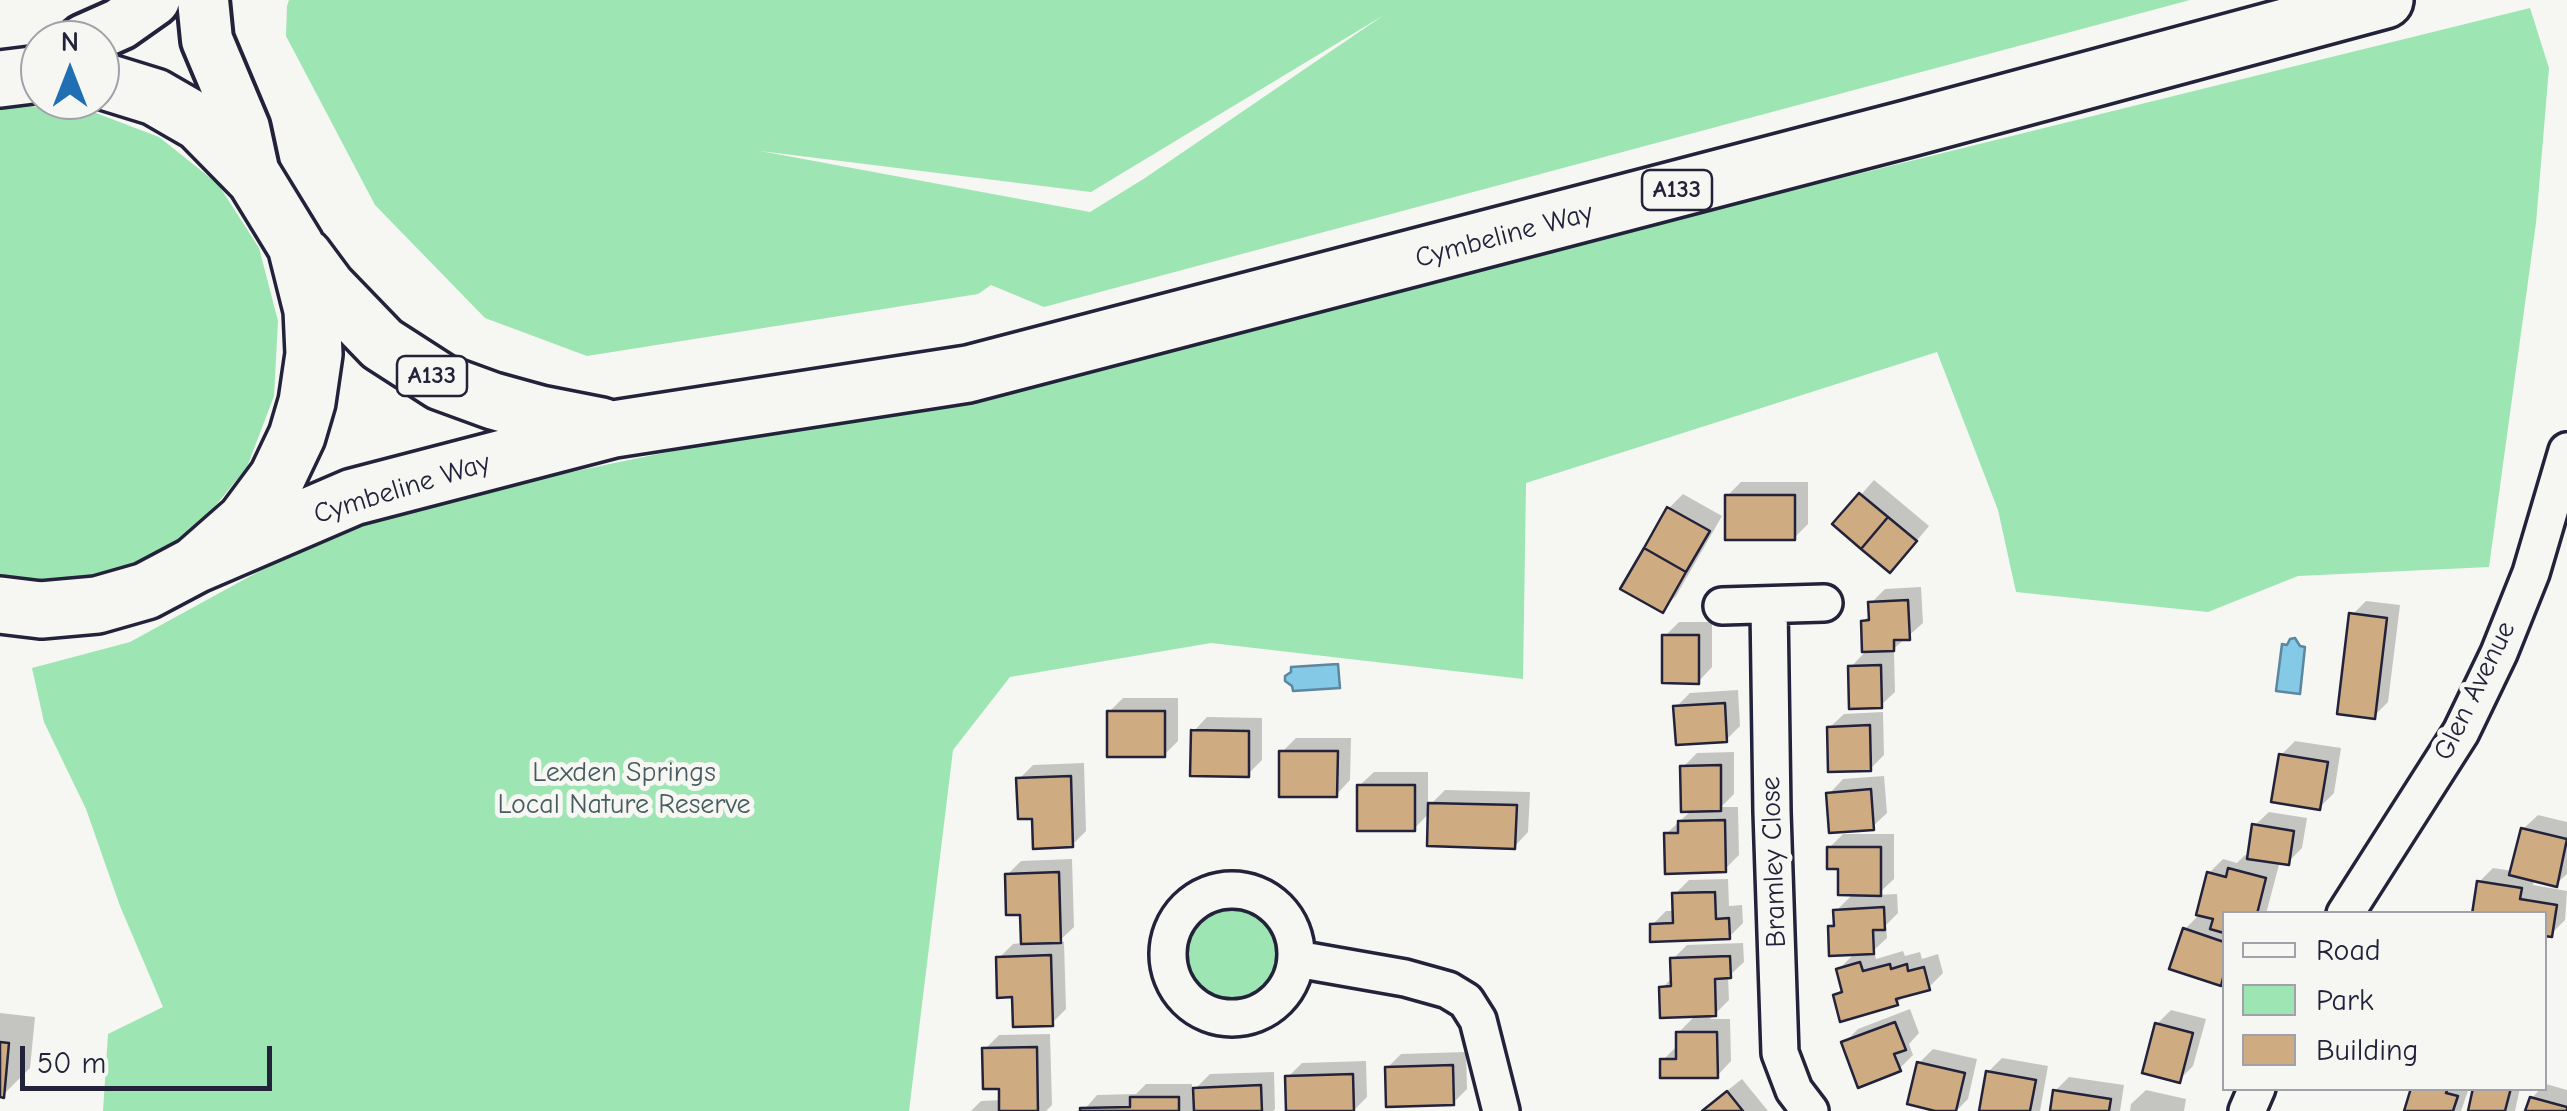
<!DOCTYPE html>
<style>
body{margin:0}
#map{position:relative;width:2567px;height:1111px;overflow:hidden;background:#f6f6f2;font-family:"Comic Neue",sans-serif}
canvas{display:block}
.legend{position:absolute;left:2222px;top:911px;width:325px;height:180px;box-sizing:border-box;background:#f6f6f2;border:2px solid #a1a1a9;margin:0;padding:12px 18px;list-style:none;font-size:30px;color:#22223b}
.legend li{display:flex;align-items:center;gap:20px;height:50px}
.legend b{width:50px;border:2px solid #a1a1a9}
.north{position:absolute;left:20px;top:20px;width:100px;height:100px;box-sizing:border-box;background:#f6f6f2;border:2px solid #a1a1a9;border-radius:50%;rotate:0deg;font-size:28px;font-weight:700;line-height:40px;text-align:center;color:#22223b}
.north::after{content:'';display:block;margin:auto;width:35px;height:45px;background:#1f6fb2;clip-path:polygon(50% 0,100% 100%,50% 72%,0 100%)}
.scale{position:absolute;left:20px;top:1046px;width:252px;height:45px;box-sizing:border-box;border:5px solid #22223b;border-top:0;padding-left:12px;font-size:30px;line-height:35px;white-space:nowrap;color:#22223b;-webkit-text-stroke:8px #f6f6f2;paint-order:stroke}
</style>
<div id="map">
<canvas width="2567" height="1111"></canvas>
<ul class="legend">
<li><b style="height:12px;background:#f6f6f2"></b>Road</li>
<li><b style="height:28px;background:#9de5b3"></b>Park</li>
<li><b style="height:28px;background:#ceab81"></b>Building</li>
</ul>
<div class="north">N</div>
<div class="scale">50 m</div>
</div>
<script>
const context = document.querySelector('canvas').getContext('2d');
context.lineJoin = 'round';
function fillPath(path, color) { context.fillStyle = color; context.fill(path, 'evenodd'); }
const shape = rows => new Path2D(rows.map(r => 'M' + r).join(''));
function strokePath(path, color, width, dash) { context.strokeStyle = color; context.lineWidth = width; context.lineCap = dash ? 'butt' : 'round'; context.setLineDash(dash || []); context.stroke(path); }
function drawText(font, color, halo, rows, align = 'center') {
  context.font = font + ' "Comic Neue",sans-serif'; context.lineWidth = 10; context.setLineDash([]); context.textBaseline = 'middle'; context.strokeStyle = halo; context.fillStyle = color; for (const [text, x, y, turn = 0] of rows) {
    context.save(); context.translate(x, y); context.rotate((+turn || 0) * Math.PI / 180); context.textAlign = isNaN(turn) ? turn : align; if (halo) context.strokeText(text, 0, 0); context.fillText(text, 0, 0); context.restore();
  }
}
const green = shape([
 [289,0,2190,0,1044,307,991,285,978,294,587,356,485,318,375,205,286,36,287,6],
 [1384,15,1145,178,1090,212,760,151,1091,192],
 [2530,8,2549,68,2536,223,2489,567,2298,576,2208,612,2016,592,1998,510,1937,352,1526,483,1523,679,1211,643,1010,677,953,750,909,1111,103,1111,108,1034,163,1007,120,906,86,809,44,722,32,668,130,642,360,516,653,455,955,397],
 [12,105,88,110,159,137,218,184,259,248,278,321,274,396,247,467,199,526,135,567,62,586,0,582,0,109],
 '1178 953a55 55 0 1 1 110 0a55 55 0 1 1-110 0Z'
]);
const water = shape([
 [2295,638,2300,646,2305,647,2300,694,2276,691,2282,644,2287,645,2290,639,2295,638],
 [1338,664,1340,688,1293,691,1292,686,1285,681,1285,676,1291,672,1291,667,1338,664]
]);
const shadow = shape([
 [1874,480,1929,526,1904,556,1835,524],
 [1741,482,1808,482,1808,524,1794,538,1727,496],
 [1683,494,1722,516,1676,596,1662,610,1624,588,1669,508],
 [1921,587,1923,623,1890,652,1894,652,1895,692,1880,706,1851,667,1864,653,1863,622,1871,614,1871,603,1885,589],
 [2366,601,2400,605,2388,702,2374,716,2352,615],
 [1679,622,1712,622,1712,667,1698,682,1665,636],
 [1738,690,1740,726,1726,740,1676,707,1690,693],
 [1123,698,1178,698,1178,741,1164,755,1109,712],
 [1883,712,1884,755,1870,769,1829,728,1844,714],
 [1207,717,1262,718,1262,760,1248,774,1193,732],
 [1296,738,1351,738,1350,780,1336,795,1282,752],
 [2295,741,2341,748,2334,793,2320,807,2281,755],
 [1734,752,1734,794,1721,807,1738,807,1739,855,1725,869,1666,834,1693,809,1683,767,1697,753],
 [1084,763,1086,831,1072,845,1034,816,1019,779,1033,765],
 [1374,772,1428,772,1428,807,1445,790,1530,792,1528,832,1514,847,1430,812,1414,829,1359,786],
 [1884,776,1887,813,1872,827,1829,794,1843,779],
 [2269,812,2307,818,2302,848,2288,862,2280,861,2266,914,2224,914,2224,979,2220,983,2185,929,2201,913,2209,873,2223,859,2237,863,2245,855,2250,857,2254,826],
 [2538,815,2567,822,2567,874,2556,884,2534,879,2533,885,2567,891,2565,920,2551,934,2544,914,2479,882,2493,868,2513,871,2523,829],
 [1843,834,1894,834,1894,879,1877,895,1897,894,1898,913,1886,925,1887,938,1874,950,1876,959,1903,951,1905,956,1920,952,1922,959,1938,954,1943,973,1929,987,1906,994,1897,1003,1836,995,1843,988,1838,970,1855,953,1830,927,1836,921,1836,911,1854,893,1829,848],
 [1072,859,1074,927,1058,942,1064,942,1066,1009,1051,1024,1014,995,999,958,1013,944,1023,943,1023,912,1007,875,1021,861],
 [1728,879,1729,906,1742,905,1743,923,1729,937,1652,925,1666,911,1675,911,1675,894,1689,880],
 [1743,943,1744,962,1728,977,1729,1000,1710,1019,1730,1019,1731,1061,1717,1076,1663,1060,1677,1046,1678,1033,1696,1015,1662,988,1673,977,1673,959,1687,945],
 [1910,1009,1919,1033,1909,1044,1913,1055,1899,1069,1844,1043,1858,1029],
 [2171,1010,2206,1019,2193,1066,2179,1080,2157,1024],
 [0,1013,35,1017,30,1068,3,1095,0,1095],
 [1050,1034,1052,1105,1046,1111,971,1111,981,1101,1002,1100,1002,1086,985,1049,999,1035],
 [1933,1049,1977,1059,1968,1099,1956,1111,1946,1111,1919,1063],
 [1466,1052,1467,1089,1453,1103,1387,1068,1401,1054],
 [2002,1058,2048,1066,2040,1111,1981,1111,1988,1072],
 [1366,1061,1367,1097,1353,1111,1289,1111,1288,1077,1302,1063],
 [1274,1072,1275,1109,1273,1111,1083,1111,1097,1095,1136,1094,1146,1084,1192,1084,1192,1092,1210,1074],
 [2069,1077,2124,1085,2120,1111,2052,1111,2055,1091],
 [1742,1079,1768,1111,1705,1111,1714,1101],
 [2546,1084,2567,1090,2567,1111,2528,1111,2532,1098,2541,1088,2544,1088],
 [2414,1088,2469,1088,2461,1111,2406,1111],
 [2476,1088,2520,1088,2515,1111,2470,1111],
 [2146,1090,2186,1099,2184,1111,2130,1111,2131,1104]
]);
const building = shape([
 [1859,493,1888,517,1861,549,1832,524,1859,493],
 [1725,495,1795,495,1795,540,1725,540,1725,495],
 [1667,507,1710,531,1686,572,1644,548,1667,507],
 [1888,517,1917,541,1890,573,1861,549,1888,517],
 [1644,548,1686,572,1663,613,1620,589,1644,548],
 [1908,600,1910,640,1894,640,1894,651,1862,652,1861,621,1869,620,1868,602,1908,600],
 [2349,613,2387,618,2375,719,2337,714,2349,613],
 [1662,635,1699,635,1699,684,1662,683,1662,635],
 [1881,665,1882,708,1849,709,1848,666,1881,665],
 [1725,703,1727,742,1676,745,1673,706,1725,703],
 [1107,711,1165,711,1165,757,1107,757,1107,711],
 [1870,725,1871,771,1828,772,1827,727,1870,725],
 [1191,730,1249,731,1249,777,1190,776,1191,730],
 [1279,751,1338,751,1337,797,1279,797,1279,751],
 [2279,754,2328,762,2320,810,2271,802,2279,754],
 [1721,765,1721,811,1681,812,1680,766,1721,765],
 [1071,776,1073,847,1033,849,1032,819,1018,819,1016,778,1071,776],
 [1357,785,1415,785,1415,831,1357,831,1357,785],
 [1871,789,1874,830,1829,833,1826,793,1871,789],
 [1428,803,1517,805,1515,849,1427,846,1428,803],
 [1725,820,1726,872,1665,874,1664,833,1678,833,1678,821,1725,820],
 [2252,824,2294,831,2289,865,2247,859,2252,824],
 [2521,828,2567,839,2557,887,2509,875,2521,828],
 [1827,847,1881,847,1881,896,1838,895,1838,869,1827,869,1827,847],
 [2228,868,2266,878,2257,914,2224,914,2224,933,2210,929,2213,919,2196,915,2207,872,2226,877,2228,868],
 [1059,872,1061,943,1021,944,1020,915,1006,915,1005,874,1059,872],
 [2477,881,2522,888,2520,899,2557,905,2552,937,2544,936,2544,914,2472,914,2477,881],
 [1715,892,1716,919,1729,918,1730,939,1650,942,1650,924,1673,923,1672,893,1715,892],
 [1884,907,1885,930,1873,930,1874,954,1829,956,1828,926,1834,926,1833,910,1884,907],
 [2183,928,2224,942,2224,974,2221,986,2169,969,2183,928],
 [1051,955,1053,1026,1013,1027,1012,997,997,998,996,957,1051,955],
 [1730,956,1731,978,1715,979,1716,1016,1660,1018,1659,987,1671,986,1670,958,1730,956],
 [1860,962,1863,971,1890,964,1891,969,1907,964,1908,971,1924,967,1930,990,1896,999,1898,1005,1840,1022,1833,995,1842,992,1836,969,1860,962],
 [1895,1022,1906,1050,1894,1054,1901,1071,1858,1088,1841,1042,1895,1022],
 [2155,1023,2193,1033,2180,1083,2142,1073,2155,1023],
 [1676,1032,1717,1032,1718,1078,1660,1078,1660,1059,1676,1059,1676,1032],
 [0,1042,9,1043,4,1098,0,1097,0,1042],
 [1037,1047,1038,1111,999,1111,999,1089,983,1089,982,1048,1037,1047],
 [1917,1062,1965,1073,1956,1111,1935,1111,1907,1104,1917,1062],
 [1453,1065,1454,1105,1386,1107,1385,1067,1453,1065],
 [1986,1071,2036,1080,2030,1111,1979,1111,1986,1071],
 [1353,1074,1354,1111,1286,1111,1285,1076,1353,1074],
 [1261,1085,1262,1111,1194,1111,1193,1088,1261,1085],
 [2411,1088,2448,1088,2446,1093,2458,1096,2453,1111,2404,1111,2411,1088],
 [2473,1088,2511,1088,2505,1111,2468,1111,2473,1088],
 [2053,1090,2111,1099,2109,1111,2050,1111,2053,1090],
 [1727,1091,1743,1111,1702,1111,1727,1091],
 [1130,1097,1179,1097,1179,1111,1080,1111,1080,1108,1130,1107,1130,1097],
 [2530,1097,2567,1107,2567,1111,2525,1111,2530,1097]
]);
const street = shape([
 [1769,605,1772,812,1780,1053,1794,1090,1810,1111],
 [1722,606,1824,603],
 '1168 954a64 64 0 1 1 128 0a64 64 0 1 1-128 0Z',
 [2345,914,2461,732,2499,653,2531,573,2567,451],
 [1297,959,1405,978,1448,990,1466,1001,1478,1020,1501,1111],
 [2247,1111,2257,1088]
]);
const secondary = shape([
 [203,0,207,40,244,128,255,179],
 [84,40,120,24,154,0]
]);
const primary = shape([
 [0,79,40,74],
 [304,256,327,287,382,344,441,382,493,401,540,414,601,426],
 [195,565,353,497,614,429,968,374,1910,128,2385,0],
 [0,605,41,610,97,605,146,591,195,565,245,521,277,478,297,436,307,402,314,354,312,310,296,246,255,179,200,123,155,97,100,80]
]);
const shields = [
 [1677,190,70],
 [432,376,70]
];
const shieldNames = [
 ["A133",1677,190],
 ["A133",432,376]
];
const streetNames = [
 ["Cymbeline Way",1504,236,-15],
 ["Cymbeline Way",402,489,-17],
 ["Glen Avenue",2475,691,-64],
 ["Bramley Close",1774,862,-92]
];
const parkNames = [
 ["Lexden Springs",624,773],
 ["Local Nature Reserve",624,805]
];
fillPath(green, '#9de5b3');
fillPath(water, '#84c9e5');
strokePath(water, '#5d86a1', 2.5);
fillPath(shadow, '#0003');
fillPath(building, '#ceab81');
strokePath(building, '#22223b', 2.5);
strokePath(street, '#22223b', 42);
strokePath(secondary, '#22223b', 58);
strokePath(primary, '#22223b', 62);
strokePath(street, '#f6f6f2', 35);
strokePath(secondary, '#f6f6f2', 50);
strokePath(primary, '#f6f6f2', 55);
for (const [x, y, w] of shields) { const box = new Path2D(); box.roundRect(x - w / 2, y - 20, w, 40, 8); context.fillStyle = '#f6f6f2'; context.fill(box); strokePath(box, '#22223b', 2.5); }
drawText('bold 25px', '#22223b', null, shieldNames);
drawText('28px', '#22223b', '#f6f6f2', streetNames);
drawText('28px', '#475c5f', '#f6f6f2', parkNames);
</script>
